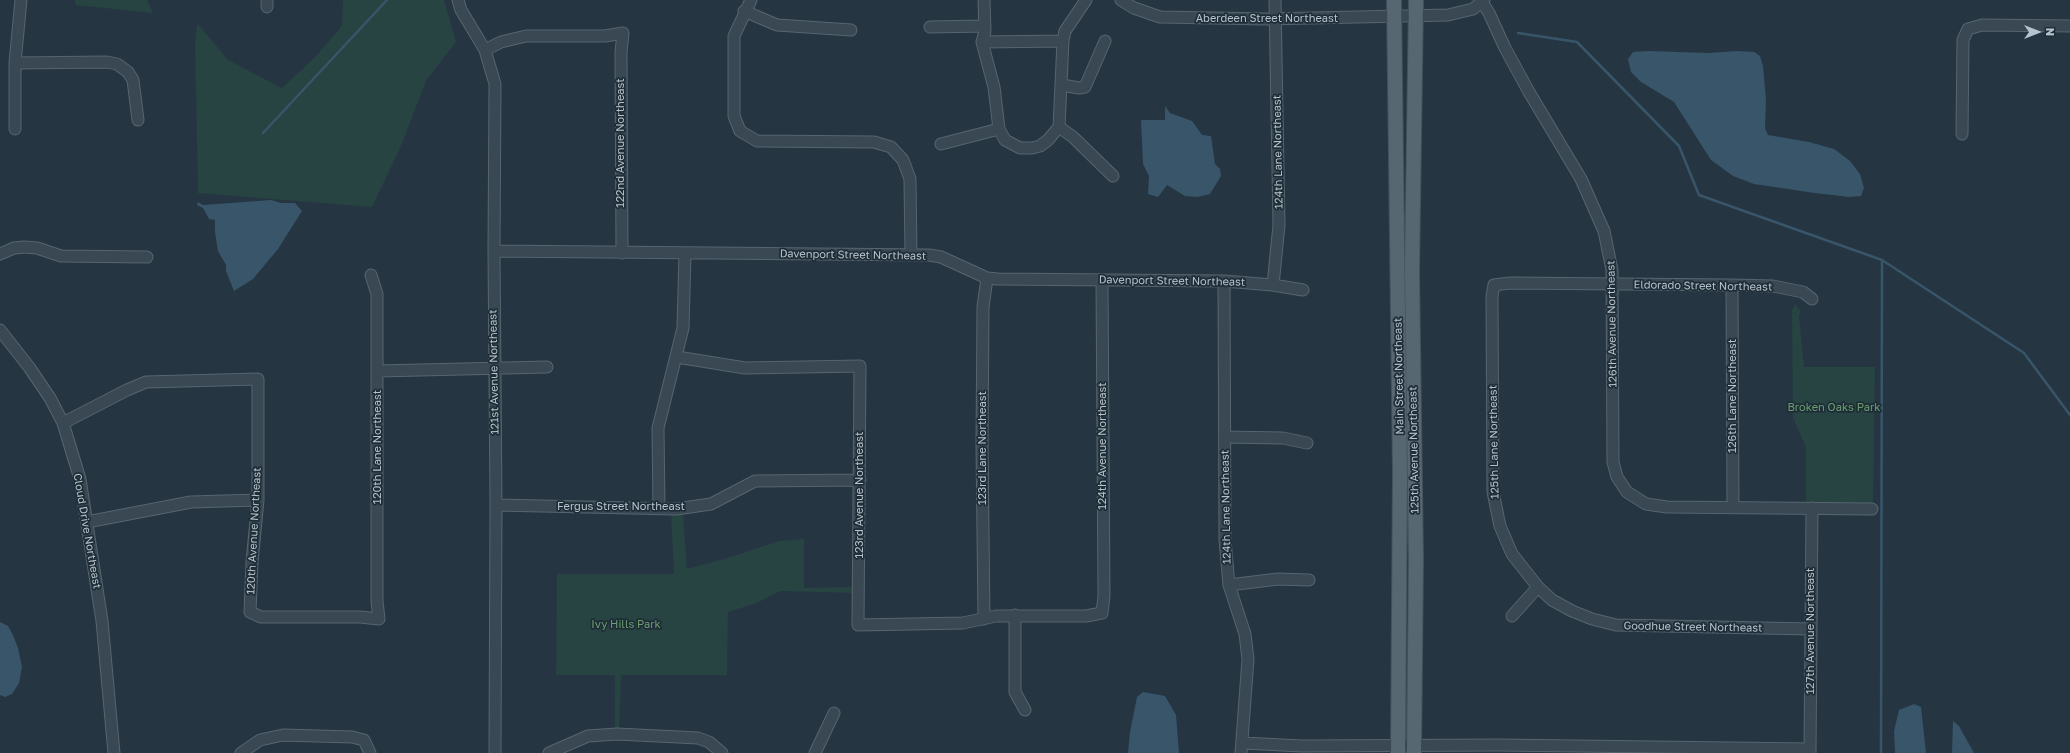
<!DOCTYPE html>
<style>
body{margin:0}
#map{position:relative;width:2070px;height:753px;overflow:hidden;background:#253642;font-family:"Golos Text",sans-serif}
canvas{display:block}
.north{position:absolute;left:2018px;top:12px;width:40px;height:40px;-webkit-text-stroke:3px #1e2d37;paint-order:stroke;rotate:90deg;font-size:11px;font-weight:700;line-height:16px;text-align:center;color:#b6c2cc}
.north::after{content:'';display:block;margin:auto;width:14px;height:18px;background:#b6c2cc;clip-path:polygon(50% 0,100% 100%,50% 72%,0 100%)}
</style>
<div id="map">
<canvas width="2070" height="753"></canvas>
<div class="north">N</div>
</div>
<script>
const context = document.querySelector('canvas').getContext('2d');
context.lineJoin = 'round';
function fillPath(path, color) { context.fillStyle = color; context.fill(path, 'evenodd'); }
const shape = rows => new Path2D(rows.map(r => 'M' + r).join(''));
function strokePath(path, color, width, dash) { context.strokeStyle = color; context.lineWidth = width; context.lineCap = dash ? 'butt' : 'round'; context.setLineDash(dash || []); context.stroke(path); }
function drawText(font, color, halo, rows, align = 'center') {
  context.font = font + ' "Golos Text",sans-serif'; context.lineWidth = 3.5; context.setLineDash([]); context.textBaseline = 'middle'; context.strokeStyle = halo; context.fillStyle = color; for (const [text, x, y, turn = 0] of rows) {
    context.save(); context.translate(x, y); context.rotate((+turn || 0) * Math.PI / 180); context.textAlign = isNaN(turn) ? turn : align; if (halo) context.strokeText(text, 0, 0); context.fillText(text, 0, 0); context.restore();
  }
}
const green = shape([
 [75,0,147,0,153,13,76,5],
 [343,0,444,0,456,42,426,81,401,146,372,207,198,193,195,44,197,23,228,60,282,88,314,58,342,26],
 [1795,304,1801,311,1799,316,1804,367,1875,367,1873,504,1806,503,1806,447,1793,418,1792,310],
 [671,514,683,515,687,569,724,559,779,541,804,539,804,588,854,587,855,593,780,591,757,603,728,612,727,675,621,675,619,729,615,729,615,675,556,675,557,574,674,574]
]);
const water = shape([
 [1648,51,1709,53,1737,51,1754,52,1760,56,1763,66,1766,100,1765,128,1768,135,1809,142,1834,149,1850,161,1860,174,1864,188,1861,196,1849,197,1815,193,1754,184,1733,176,1711,160,1674,102,1641,82,1631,72,1628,59,1633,52],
 [1165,106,1170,113,1192,121,1202,135,1211,136,1215,164,1220,169,1221,176,1210,194,1198,197,1185,196,1167,185,1158,197,1148,194,1149,176,1143,164,1141,120,1165,120],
 [271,200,281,203,295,203,302,211,278,249,253,279,234,291,226,271,226,265,218,251,215,232,215,220,209,219,203,208,197,205,198,202,203,205,217,204],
 [0,622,8,626,13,635,18,648,22,667,19,683,12,694,5,697,0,695],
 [1143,692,1165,696,1176,715,1179,753,1128,753,1130,732,1137,697],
 [1914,704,1921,707,1926,753,1895,753,1894,731,1899,710],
 [1953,721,1959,726,1974,753,1952,753]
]);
const stream = shape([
 [1518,33,1577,42,1679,146,1699,195,1882,260,2024,353,2070,415],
 [263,133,387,0],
 [1881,753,1882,261]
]);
const minor = shape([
 [267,0,267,7],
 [458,0,461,10,485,50,495,84,494,251,496,505,495,753],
 [751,0,734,36,734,116,740,131,757,141,874,142,891,147,903,160,910,179,911,255],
 [984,0,985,31,982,42,994,87,999,129,1005,140,1020,148,1032,148,1040,146,1048,140,1059,127,1063,41,1065,31,1086,0],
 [1121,0,1134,8,1160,17,1266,19,1448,15,1473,9,1484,0],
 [1482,2,1489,13,1505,48,1529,92,1581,179,1604,231,1612,270,1613,462,1617,477,1627,492,1646,504,1667,507,1872,509],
 [744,11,777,25,851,30],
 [930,27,984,26],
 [982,42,1063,41],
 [485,50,501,42,526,36,605,36,623,33,621,52,622,253],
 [15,63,107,62,117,64,128,72,133,80,138,120],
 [1062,85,1079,88,1085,87,1105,41],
 [1059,127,1073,137,1113,176],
 [15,129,15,63,21,0],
 [1962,134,1963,40,1968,29,1982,25,2070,26],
 [941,144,999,129],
 [494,251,929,255,941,257,987,278,998,279,1224,281,1273,285,1303,290],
 [0,254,14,248,24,247,37,248,61,256,147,257],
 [1224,281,1225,540,1229,585,1245,634,1248,659,1241,753],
 [1273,285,1279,225,1275,0],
 [1732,285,1733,508],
 [0,330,29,367,50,398,63,423,80,479,102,621,114,753],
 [677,357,745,368,860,366,858,625,963,623,996,616,1086,616,1102,613,1104,596,1102,280],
 [378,371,547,367],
 [63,423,127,390,146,382,258,379,258,500,252,562,250,612],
 [1225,437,1283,438,1307,443],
 [496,505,676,509,711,504,755,481,860,480],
 [659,509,658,428,683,328,685,253],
 [87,522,191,502,258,500],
 [1229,585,1278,579,1309,580],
 [250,612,261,617,360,617,379,619,377,601,377,294,371,275],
 [1015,615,1015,692,1025,710],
 [1512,616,1538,587],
 [984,619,982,445,983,307,987,278],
 [1811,629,1616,625,1592,619,1572,611,1552,600,1538,587,1512,554,1500,526,1493,492,1492,296,1494,285,1510,283,1732,285,1773,286,1803,292,1812,299],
 [1243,743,1302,746,1498,745,1810,749],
 [241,753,260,740,283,735,352,737,364,740,370,753],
 [549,753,588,736,617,734,698,738,709,742,722,753],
 [815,753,834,713],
 [1810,753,1812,508]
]);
const major = shape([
 [1394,0,1400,473,1398,753],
 [1414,753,1416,560,1412,272,1416,0]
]);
const streetNames = [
 ["Aberdeen Street Northeast",1267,19],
 ["122nd Avenue Northeast",621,143,-90],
 ["124th Lane Northeast",1278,152,-91],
 ["Davenport Street Northeast",853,255,1],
 ["Davenport Street Northeast",1172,281,1],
 ["Eldorado Street Northeast",1703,286,1],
 ["126th Avenue Northeast",1612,324,-91],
 ["121st Avenue Northeast",494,372,-91],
 ["Main Street Northeast",1399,376,-91],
 ["126th Lane Northeast",1733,396,-90],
 ["125th Lane Northeast",1494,442,-91],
 ["124th Avenue Northeast",1103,446,-90],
 ["120th Lane Northeast",378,447,-90],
 ["123rd Lane Northeast",983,448,-90],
 ["125th Avenue Northeast",1414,450,-91],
 ["123rd Avenue Northeast",860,495,-90],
 ["Fergus Street Northeast",621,507],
 ["124th Lane Northeast",1226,507,-91],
 ["Cloud Drive Northeast",87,531,80],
 ["120th Avenue Northeast",254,531,-87],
 ["Goodhue Street Northeast",1693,627,1],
 ["127th Avenue Northeast",1811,631,-90]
];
const parkNames = [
 ["Broken Oaks Park",1834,408],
 ["Ivy Hills Park",626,625]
];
fillPath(green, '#274342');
fillPath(water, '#38556a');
strokePath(stream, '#38556a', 2.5);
strokePath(minor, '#57656f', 13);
strokePath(major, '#43515b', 16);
strokePath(minor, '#394852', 11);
strokePath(major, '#576772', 14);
drawText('11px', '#b6c2cc', '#1e2d37', streetNames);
drawText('11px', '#6c9e6f', '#1e2d37', parkNames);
</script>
